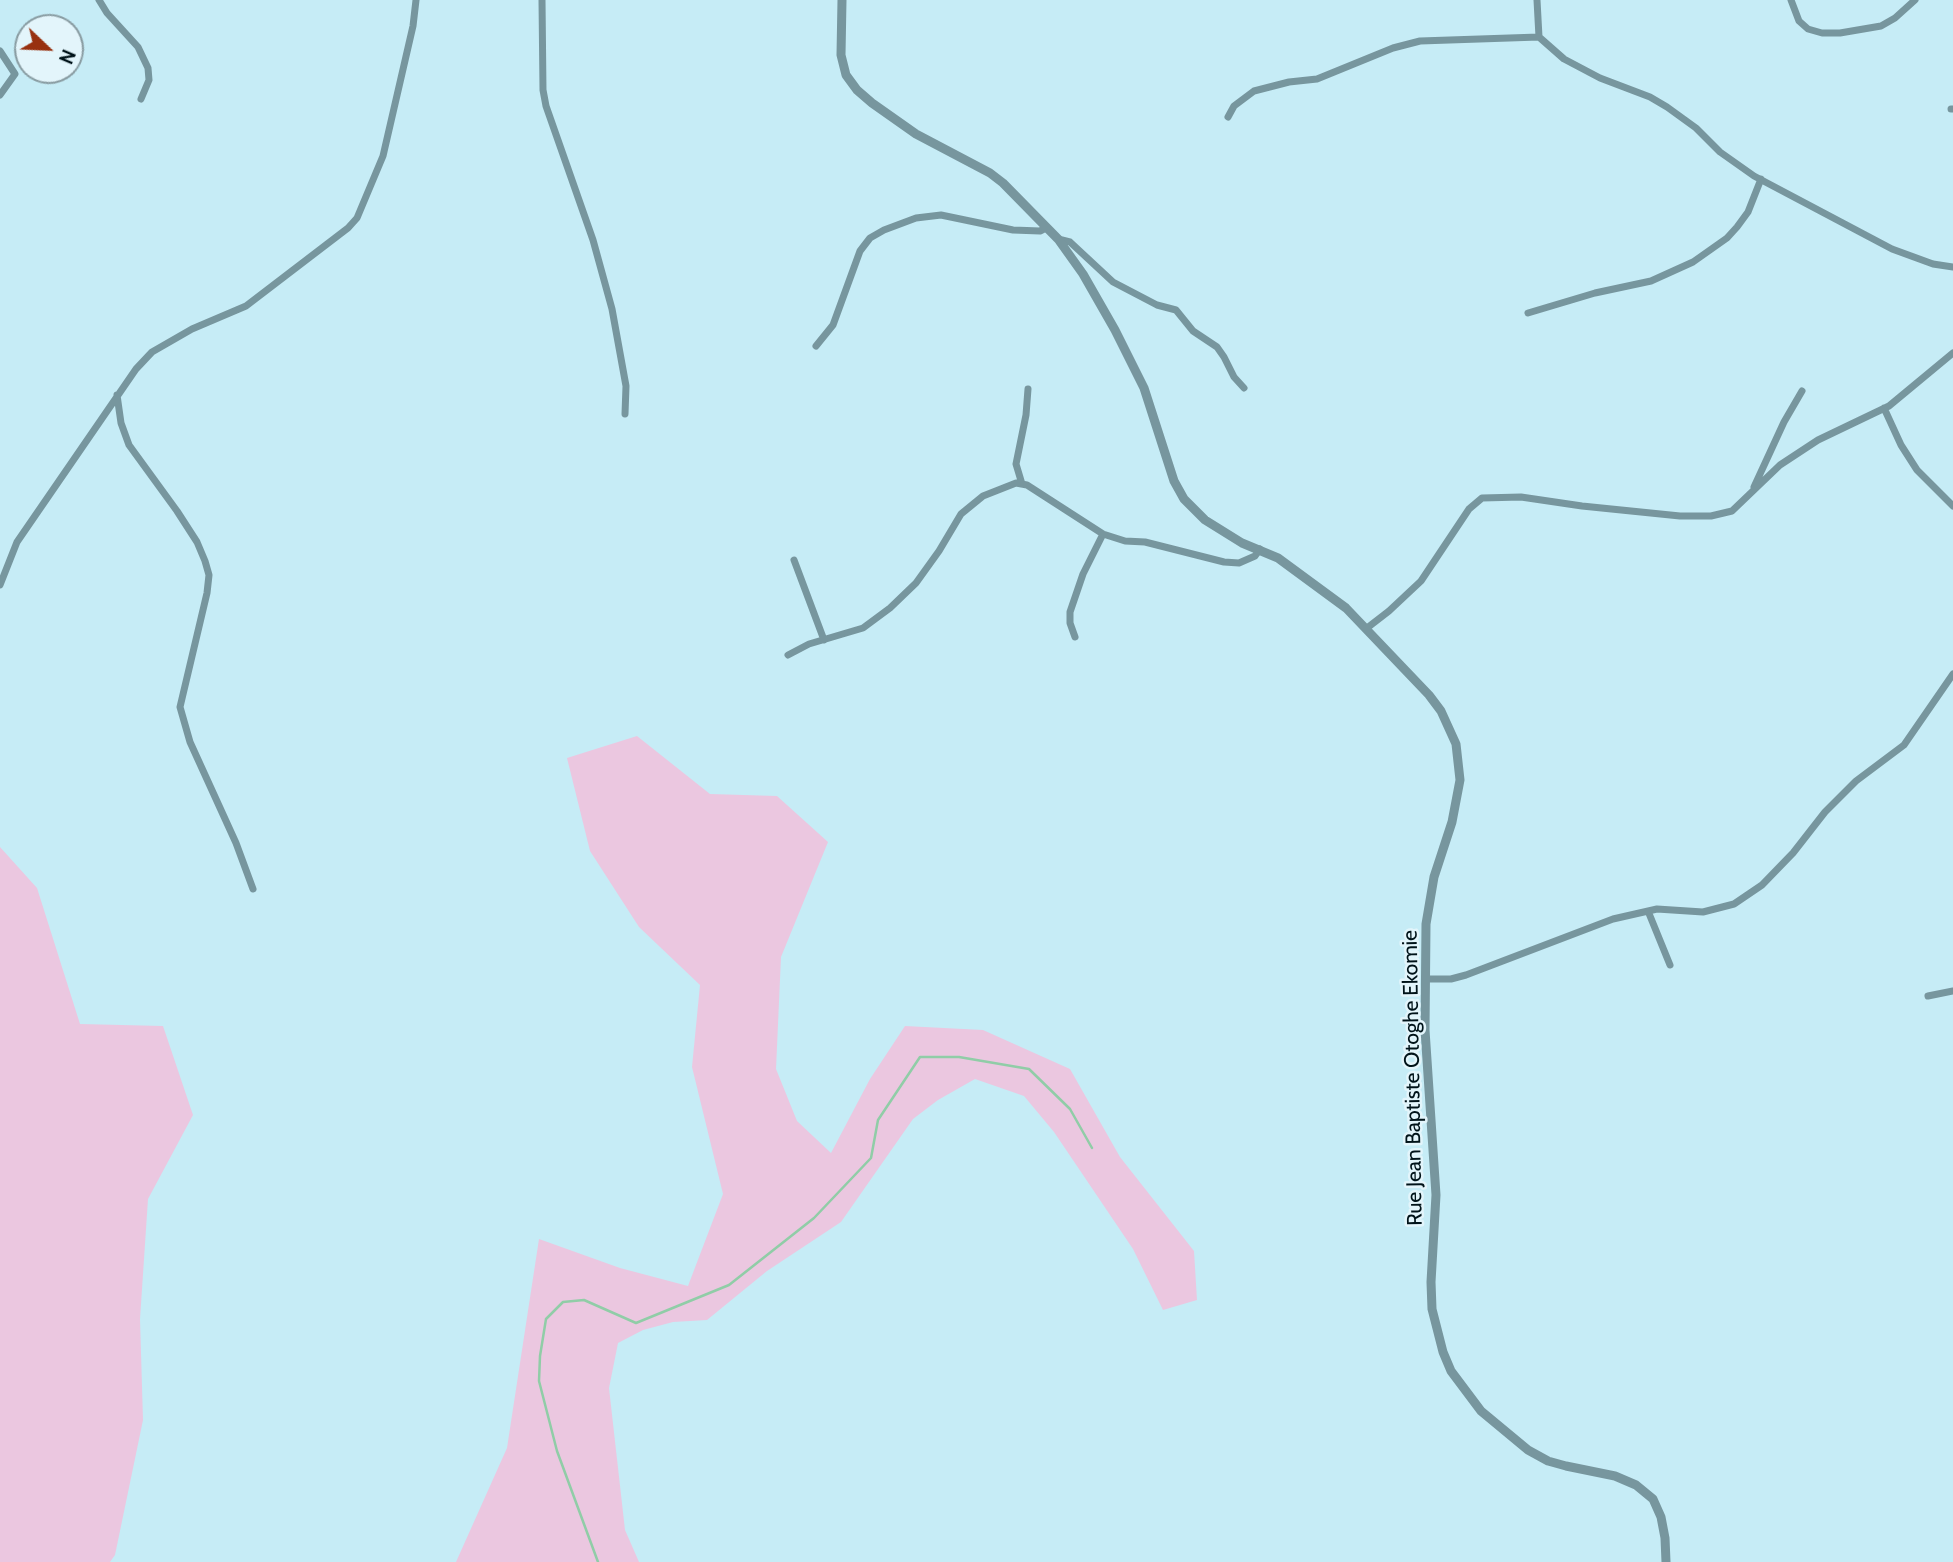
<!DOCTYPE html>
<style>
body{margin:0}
#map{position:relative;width:1953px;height:1562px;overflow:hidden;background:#c6ecf6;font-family:Cabin,sans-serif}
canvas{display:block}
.north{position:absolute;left:14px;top:14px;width:70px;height:70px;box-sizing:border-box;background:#e3f5fb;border:2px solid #889ba1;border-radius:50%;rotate:113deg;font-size:19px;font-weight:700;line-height:28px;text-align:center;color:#001319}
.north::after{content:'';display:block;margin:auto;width:24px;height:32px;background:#983110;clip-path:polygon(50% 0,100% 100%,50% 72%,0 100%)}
</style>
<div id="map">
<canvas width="1953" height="1562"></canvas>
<div class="north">N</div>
</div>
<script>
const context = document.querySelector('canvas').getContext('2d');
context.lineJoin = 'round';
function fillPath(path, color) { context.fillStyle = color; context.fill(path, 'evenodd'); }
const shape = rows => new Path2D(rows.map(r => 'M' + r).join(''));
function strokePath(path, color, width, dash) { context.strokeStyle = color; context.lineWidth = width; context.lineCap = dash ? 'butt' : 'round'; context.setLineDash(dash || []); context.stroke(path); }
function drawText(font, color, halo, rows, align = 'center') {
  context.font = font + ' Cabin,sans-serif'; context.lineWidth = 5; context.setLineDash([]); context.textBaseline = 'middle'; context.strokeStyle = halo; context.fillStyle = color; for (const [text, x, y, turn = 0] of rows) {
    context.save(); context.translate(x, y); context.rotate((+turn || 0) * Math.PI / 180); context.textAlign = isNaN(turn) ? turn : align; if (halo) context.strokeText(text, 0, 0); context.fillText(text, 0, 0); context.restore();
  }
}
const green = shape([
 [637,736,710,794,777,796,828,842,781,957,776,1069,797,1121,831,1153,870,1079,905,1026,983,1030,1070,1069,1120,1157,1194,1251,1197,1300,1163,1310,1133,1249,1054,1132,1024,1096,975,1079,938,1100,913,1119,841,1222,767,1271,707,1320,673,1322,643,1330,618,1343,609,1388,625,1530,639,1562,456,1562,507,1448,539,1239,620,1268,688,1286,723,1194,692,1067,700,985,639,927,590,851,567,758],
 [0,847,37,888,80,1024,163,1026,193,1115,148,1199,140,1319,143,1420,115,1555,110,1562,0,1562]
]);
const stream = shape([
 [598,1562,557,1451,539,1381,540,1356,546,1319,563,1302,584,1300,636,1323,729,1285,814,1218,871,1158,878,1120,920,1057,959,1057,1029,1069,1070,1109,1092,1148]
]);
const minor = shape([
 [99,0,107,13,138,47,148,68,149,80,141,99],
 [542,0,543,90,546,106,593,240,612,309,626,386,625,414],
 [1537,0,1539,37,1564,59,1600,78,1650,97,1667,107,1696,128,1720,152,1754,176,1892,249,1933,264,1953,267],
 [1791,0,1799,21,1808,29,1822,33,1840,33,1881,26,1895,18,1915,0],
 [0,51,15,74,0,95],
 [1951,109,1953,109],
 [1228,117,1234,106,1254,91,1289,82,1317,79,1393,48,1420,41,1539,37],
 [1058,239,1070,242,1113,282,1157,305,1176,310,1193,331,1217,347,1224,357,1234,377,1244,388],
 [1528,313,1595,293,1651,281,1693,262,1727,238,1737,227,1748,212,1761,179],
 [816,346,833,325,860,251,870,238,884,230,916,218,941,215,1013,230,1040,231,1046,228],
 [117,395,121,423,129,445,177,511,197,542,205,561,209,575,207,593,180,707,190,742,236,843,253,889],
 [1884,408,1901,445,1917,470,1953,506],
 [1022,484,1016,464,1026,415,1028,389],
 [1754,487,1784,422,1802,391],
 [794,560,824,640],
 [0,585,17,542,136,369,152,352,192,329,246,306,348,228,357,218,383,156,413,26,416,0],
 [1367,628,1389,611,1421,581,1469,509,1482,498,1521,497,1582,506,1680,516,1711,516,1732,511,1780,465,1818,440,1889,406,1953,353],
 [1075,637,1070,623,1070,612,1083,574,1103,534],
 [788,655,809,644,863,628,890,608,916,583,939,551,961,514,983,496,1016,483,1027,485,1103,534,1125,541,1145,542,1224,562,1239,563,1255,556,1260,549],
 [1648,911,1670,965],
 [1425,979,1451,979,1466,975,1613,919,1657,909,1703,912,1734,904,1762,885,1793,853,1825,812,1856,781,1904,745,1953,674],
 [1928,996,1953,991]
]);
const tertiary = shape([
 [842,0,841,55,846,75,857,90,872,103,916,134,990,173,1003,183,1058,239,1083,274,1115,330,1144,388,1174,481,1184,499,1205,520,1242,543,1278,558,1346,608,1429,695,1441,711,1456,744,1460,780,1452,822,1434,877,1426,924,1425,1030,1436,1195,1431,1282,1432,1309,1443,1352,1451,1371,1481,1411,1528,1450,1548,1461,1566,1466,1615,1476,1636,1485,1653,1499,1661,1517,1665,1538,1666,1562]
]);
const streetNames = [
 ["Rue Jean Baptiste Otoghe Ekomie",1413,1078,-91]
];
fillPath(green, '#ebc7e0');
strokePath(stream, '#90cda7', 2.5);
strokePath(minor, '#77969e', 7);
strokePath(tertiary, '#77969e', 9);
drawText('21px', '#001319', '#e3f5fb', streetNames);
</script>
